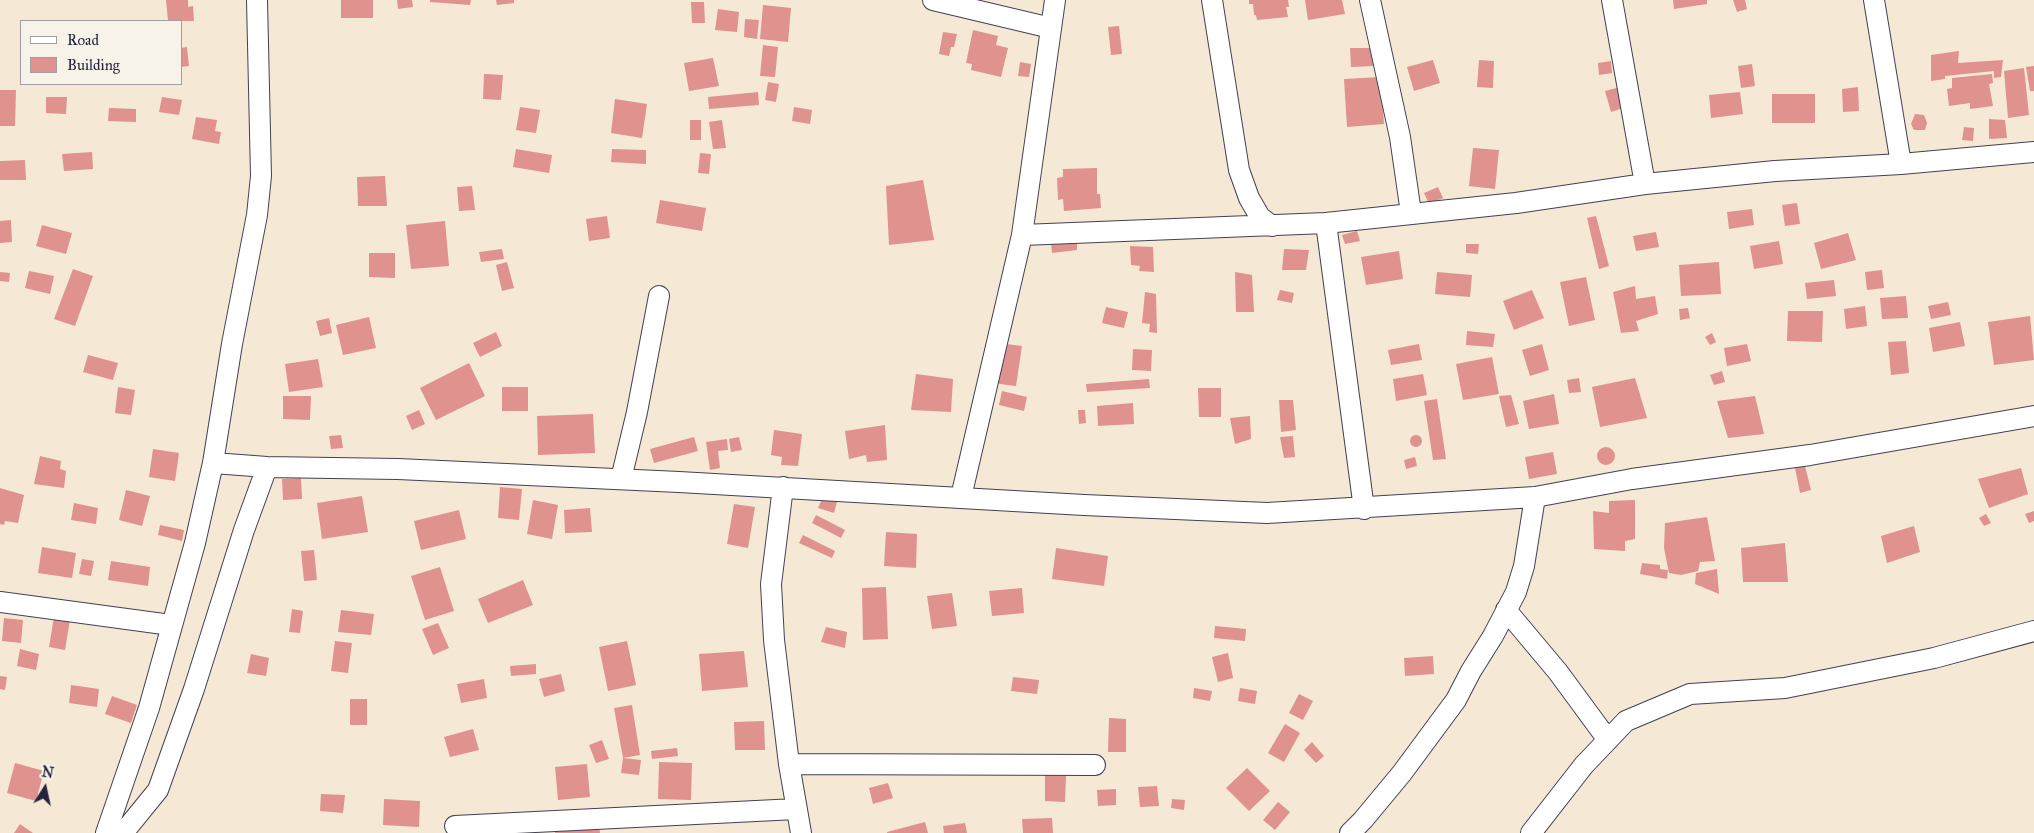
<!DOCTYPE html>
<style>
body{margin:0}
#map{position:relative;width:2034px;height:833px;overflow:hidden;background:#f5e8d5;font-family:"IM FELL Great Primer",serif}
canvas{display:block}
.legend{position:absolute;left:20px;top:20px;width:162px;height:65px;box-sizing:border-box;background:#f7f3e8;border:1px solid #a29fa3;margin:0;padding:6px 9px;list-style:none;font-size:15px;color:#22223b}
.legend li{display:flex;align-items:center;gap:10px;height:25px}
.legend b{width:25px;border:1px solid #a29fa3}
.north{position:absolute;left:20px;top:763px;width:50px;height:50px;-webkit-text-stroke:4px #f7f3e8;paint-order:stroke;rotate:10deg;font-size:14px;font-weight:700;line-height:20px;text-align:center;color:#22223b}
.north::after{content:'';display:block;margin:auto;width:18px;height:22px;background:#22223b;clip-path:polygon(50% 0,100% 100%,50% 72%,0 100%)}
</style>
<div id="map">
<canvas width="2034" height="833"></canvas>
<ul class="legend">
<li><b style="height:6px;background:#fff"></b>Road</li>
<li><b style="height:14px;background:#e0928f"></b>Building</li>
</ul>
<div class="north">N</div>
</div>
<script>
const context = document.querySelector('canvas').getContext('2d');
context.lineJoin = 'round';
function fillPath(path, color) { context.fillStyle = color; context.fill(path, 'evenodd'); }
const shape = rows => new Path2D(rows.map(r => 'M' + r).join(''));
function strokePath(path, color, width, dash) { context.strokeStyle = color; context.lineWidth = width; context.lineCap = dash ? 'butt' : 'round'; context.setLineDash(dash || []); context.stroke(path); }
const building = shape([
 [166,0,188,0,188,7,193,6,194,21,168,21],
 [341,0,373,0,373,18,341,18],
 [397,0,412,0,413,7,398,9],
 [430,0,471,0,470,5,430,2],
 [496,0,514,0,514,3,497,5],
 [1249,0,1288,0,1289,7,1286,7,1288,17,1257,20,1256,15,1254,15,1253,4,1249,4],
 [1305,0,1342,0,1345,14,1308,20],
 [1673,0,1707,0,1707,4,1674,9],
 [1733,0,1745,0,1747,9,1737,12],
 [691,2,704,2,705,23,692,23],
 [763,5,791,8,788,42,760,39],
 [718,9,739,12,737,32,715,30],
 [745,19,759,20,757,39,744,37],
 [1119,26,1122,54,1111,55,1108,27],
 [973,30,998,36,996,45,1008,48,1001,77,971,70,972,64,966,63],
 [943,32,957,34,954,47,951,47,949,56,939,54],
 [763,45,778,47,775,77,760,76],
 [187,47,189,66,181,67,181,48],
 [1350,48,1374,48,1374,66,1351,67],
 [1959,51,1958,63,2003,60,2001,77,1994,78,1994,71,1945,76,1945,79,1931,81,1931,55],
 [713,58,719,86,689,91,684,63],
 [1433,60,1440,83,1414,91,1407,67],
 [1479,60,1494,61,1493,88,1477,87],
 [1611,61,1612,73,1599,75,1598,63],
 [1020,62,1031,64,1029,77,1018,76],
 [1752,64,1755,86,1741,88,1738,66],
 [2034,66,2034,91,2030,91,2026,67],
 [2024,68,2029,115,2008,118,2004,71],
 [484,74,503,75,501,100,483,99],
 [1992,74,1993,83,1989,84,1993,106,1970,109,1970,103,1949,106,1947,89,1952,88,1952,78],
 [1381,77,1384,124,1347,127,1344,79],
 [768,82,779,84,776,102,765,100],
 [1620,87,1626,107,1611,112,1605,91],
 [1858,87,1859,111,1843,112,1842,89],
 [0,90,16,90,15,126,0,126],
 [758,92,759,105,709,109,708,97],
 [1740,92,1743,114,1711,118,1709,95],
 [1772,94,1815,94,1815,123,1772,123],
 [46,97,67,97,66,114,46,113],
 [162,97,182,100,179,115,159,112],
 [615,99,647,104,642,138,611,133],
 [520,107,540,110,536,133,516,130],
 [794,107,812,110,810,124,792,121],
 [109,108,136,109,136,122,108,121],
 [1915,114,1924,115,1927,123,1925,130,1914,130,1911,124],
 [196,117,217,120,215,131,221,132,219,144,192,139],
 [1989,119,2005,120,2007,138,1989,139],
 [690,120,701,120,701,140,690,140],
 [722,120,726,148,713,149,709,122],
 [1964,127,1974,128,1973,141,1962,140],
 [1473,148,1499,150,1495,189,1469,186],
 [516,149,552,155,549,173,513,167],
 [612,149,646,150,646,164,611,162],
 [92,152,93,169,64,171,62,154],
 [700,153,711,154,709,174,698,173],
 [25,160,26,180,0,180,0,161],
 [1097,168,1097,194,1100,194,1101,208,1064,211,1063,199,1058,200,1057,178,1063,177,1063,169],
 [385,176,387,206,358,206,357,177],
 [923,180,934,240,889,245,886,186],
 [472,186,475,210,459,211,457,187],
 [1438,187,1443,198,1429,204,1424,193],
 [660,200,706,208,702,231,656,223],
 [1797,203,1800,224,1785,226,1782,205],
 [1752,209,1754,225,1729,229,1727,212],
 [607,216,610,238,589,241,586,219],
 [1596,216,1609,266,1599,269,1587,218],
 [11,220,12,242,0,243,0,221],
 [445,221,449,266,411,269,406,225],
 [42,225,72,233,66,254,36,246],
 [1357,231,1360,241,1345,244,1342,235],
 [1656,232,1659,247,1636,251,1633,236],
 [1848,233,1856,260,1821,269,1814,243],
 [1077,240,1077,250,1052,253,1051,242],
 [1779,241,1783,264,1754,269,1750,246],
 [1466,244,1479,244,1478,254,1466,253],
 [1130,246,1153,247,1154,272,1139,271,1140,266,1131,265],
 [502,249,504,259,481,262,479,252],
 [1284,249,1309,250,1306,270,1282,270],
 [1399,251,1403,279,1366,285,1361,257],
 [369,253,395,253,395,278,369,277],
 [507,262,514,288,502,291,496,265],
 [1719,262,1721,294,1681,296,1679,265],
 [73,269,93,276,75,326,54,319],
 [1882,270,1884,288,1867,290,1865,272],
 [29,271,54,276,50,294,25,288],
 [0,272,10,273,9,282,0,281],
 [1235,272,1252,275,1254,312,1236,312],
 [1437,272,1472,275,1470,297,1435,294],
 [1586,277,1595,320,1569,326,1560,282],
 [1834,280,1836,296,1807,299,1805,283],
 [1635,286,1636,299,1655,296,1658,314,1636,321,1639,331,1621,333,1613,292],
 [1280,290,1294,293,1292,303,1277,300],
 [1532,290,1544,318,1514,330,1503,301],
 [1145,292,1156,294,1157,333,1149,332,1150,324,1142,323],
 [1906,296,1908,318,1882,319,1880,298],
 [1948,302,1951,315,1931,319,1928,306],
 [1865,306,1867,326,1846,329,1844,309],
 [1106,307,1128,312,1124,328,1102,323],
 [1688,308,1690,318,1680,320,1679,309],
 [1788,311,1823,311,1822,342,1787,341],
 [2030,316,2034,360,1994,365,1988,322],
 [369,317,376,348,343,355,336,325],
 [329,318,332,333,320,336,316,321],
 [1960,322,1965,346,1933,352,1929,328],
 [1467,331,1495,334,1493,347,1466,345],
 [496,332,502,346,480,357,473,343],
 [1712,333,1716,342,1710,345,1705,337],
 [1906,341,1909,373,1891,375,1888,342],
 [998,343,1022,346,1016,386,992,383],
 [1419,344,1422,360,1391,365,1388,350],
 [1542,344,1549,370,1530,376,1522,350],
 [1747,344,1751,361,1727,366,1724,348],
 [1133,349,1152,350,1151,371,1132,370],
 [88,355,118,363,113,380,83,372],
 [1492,357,1499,394,1463,400,1456,364],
 [318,359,323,387,289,392,285,364],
 [469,363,485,396,436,420,420,388],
 [1722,371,1725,382,1714,385,1710,375],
 [916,374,953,379,951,412,911,410],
 [1423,374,1427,395,1396,401,1393,379],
 [1579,378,1581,392,1569,393,1567,380],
 [1635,378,1647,418,1600,427,1592,387],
 [1149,379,1150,388,1087,392,1086,384],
 [118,387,135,390,131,415,115,413],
 [502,387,528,387,528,411,502,411],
 [1198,388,1221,388,1221,417,1199,417],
 [1002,391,1027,397,1024,411,999,405],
 [1554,394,1559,424,1529,429,1523,401],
 [1511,395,1519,424,1506,427,1499,396],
 [283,396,311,396,310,420,283,419],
 [1755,396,1764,434,1728,438,1717,401],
 [1437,399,1446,459,1433,460,1424,401],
 [1279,400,1293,400,1296,430,1281,432],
 [1133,403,1134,424,1098,426,1097,406],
 [419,410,425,424,412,430,406,416],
 [1078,410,1085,410,1086,423,1079,424],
 [593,414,595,453,538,455,537,416],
 [1250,416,1251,439,1235,444,1230,418],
 [885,425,887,460,867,462,866,455,849,459,845,431],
 [774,430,802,434,798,466,781,465,782,457,771,455],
 '1410 441a6 6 0 1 1 12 0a6 6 0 1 1-12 0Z',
 [341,435,343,448,331,449,329,436],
 [1293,436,1295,457,1284,458,1280,437],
 [694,437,698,451,654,463,650,449],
 [739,437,742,450,731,452,729,439],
 [727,439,728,450,718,451,720,468,710,470,706,442],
 '1597 456a9 9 0 1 1 18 0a9 9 0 1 1-18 0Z',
 [153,449,179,453,175,481,149,477],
 [1553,452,1557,474,1529,479,1525,457],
 [40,456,61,461,60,469,66,471,64,488,34,484],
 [1415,457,1417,466,1406,469,1404,460],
 [1805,466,1811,490,1800,493,1795,468],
 [2021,468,2028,494,1989,508,1978,479],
 [301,478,302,499,283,500,282,479],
 [500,487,522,489,519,520,498,518],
 [0,488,24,495,18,523,5,521,4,525,0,524],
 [126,490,150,496,142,526,119,520],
 [362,496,368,532,322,539,317,503],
 [823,497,837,502,834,513,818,508],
 [533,500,558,505,552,539,527,534],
 [1635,500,1635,539,1625,541,1625,551,1594,549,1593,511,1609,513,1609,501],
 [74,503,98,508,96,524,71,520],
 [734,504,755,507,748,548,727,544],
 [590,508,592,532,565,533,564,510],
 [459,510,466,539,421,550,414,521],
 [2034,511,2034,521,2029,523,2025,514],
 [1986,514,1991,523,1984,526,1979,518],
 [816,515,845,530,841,538,812,523],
 [1707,517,1715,561,1700,562,1698,571,1681,575,1669,573,1664,548,1665,523],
 [160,525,184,530,182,541,158,535],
 [1914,526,1920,552,1887,563,1881,536],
 [886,532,917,534,916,568,884,566],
 [803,535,835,551,832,558,799,543],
 [1785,543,1788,582,1743,582,1741,548],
 [42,547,76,553,72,578,38,573],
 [1056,548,1108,556,1104,586,1052,579],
 [314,550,317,580,304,581,301,551],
 [82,559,94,561,91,576,79,574],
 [111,561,150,567,148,586,108,580],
 [1642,563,1660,565,1660,569,1668,570,1667,579,1640,574],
 [440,567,454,611,425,620,411,576],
 [1717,569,1719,594,1695,584,1696,573],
 [523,580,533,605,488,623,478,599],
 [886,587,888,639,863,640,862,588],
 [1022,588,1024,613,992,616,989,591],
 [952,593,957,626,932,629,927,596],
 [292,609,303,611,300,633,289,632],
 [341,610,374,614,371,635,338,632],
 [54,617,70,620,65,650,49,647],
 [4,618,23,620,21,643,2,641],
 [438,623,449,648,433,655,422,629],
 [1215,626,1246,629,1245,641,1214,638],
 [826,627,847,632,845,648,821,642],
 [335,641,352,643,348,673,331,671],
 [627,641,636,685,608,691,599,647],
 [20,649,39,654,36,670,17,666],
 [744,651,748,687,702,691,699,654],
 [1228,653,1233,678,1218,682,1212,657],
 [251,654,269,658,266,676,247,673],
 [1433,656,1434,674,1405,676,1404,658],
 [536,664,536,674,511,676,510,666],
 [561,674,565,691,544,697,539,679],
 [0,676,7,677,5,690,0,689],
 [1013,677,1039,680,1037,694,1011,691],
 [484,679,487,698,461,703,457,684],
 [71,685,99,689,97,707,69,703],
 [1194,688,1212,691,1210,701,1193,698],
 [1240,688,1257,691,1255,704,1238,701],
 [1299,694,1313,701,1303,720,1289,713],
 [112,696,137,705,131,723,105,714],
 [350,699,367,699,367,725,350,725],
 [632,705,640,755,623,758,614,708],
 [1109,718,1126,719,1126,752,1108,752],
 [764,721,765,750,735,750,734,722],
 [1285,724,1300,733,1284,762,1268,753],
 [473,729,479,750,450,757,444,737],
 [602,740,609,759,596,763,589,745],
 [1312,742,1324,756,1316,763,1304,750],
 [677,748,678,756,652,759,651,751],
 [623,758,641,760,639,775,621,773],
 [659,762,692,763,691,800,658,799],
 [15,763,44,771,36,801,7,793],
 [587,764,590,797,558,800,555,767],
 [1247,768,1270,791,1249,811,1226,788],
 [1045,775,1066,776,1065,802,1045,801],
 [888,783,893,798,873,804,869,788],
 [1157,786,1159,806,1140,807,1138,787],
 [1116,789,1116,805,1098,806,1097,790],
 [321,794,345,795,343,813,320,811],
 [384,799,420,801,419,827,383,825],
 [1172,799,1185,800,1184,810,1171,808],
 [1278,802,1290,812,1275,830,1263,820],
 [1052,818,1053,833,1023,833,1022,819],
 [925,822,928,833,887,833,887,832],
 [599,823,600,833,555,833,555,829],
 [965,823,967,833,944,833,943,826],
 [20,824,33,833,14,833]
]);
const minor = shape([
 [933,0,1051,28],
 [1212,0,1239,170,1249,198,1260,217,1272,226],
 [1370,0,1400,137,1411,213],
 [1612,0,1645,184],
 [1874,0,1901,164],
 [1326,223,1364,509],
 [1022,235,1326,223,1516,203,1645,184,1775,171,1901,164,2034,152],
 [213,463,267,467,398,469,679,482,1084,505,1267,513,1535,497,1632,479,1810,455,2034,416],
 [621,479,637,412,659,296],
 [783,487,771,584,774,640,789,764,801,833],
 [961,497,1022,235,1055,0],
 [0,602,171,625],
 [1506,610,1558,672,1608,740],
 [789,764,1095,765],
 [455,826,796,809],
 [106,833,149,708,195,543,213,463,232,344,257,215,261,176,257,0],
 [123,833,158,790,194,689,244,530,267,467],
 [1350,833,1363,820,1402,773,1456,700,1471,671,1493,636,1516,592,1524,566,1535,497],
 [1531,833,1584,765,1626,721,1690,694,1785,688,1934,658,2034,631]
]);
fillPath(building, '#e0928f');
strokePath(minor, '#424052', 22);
strokePath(minor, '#fff', 20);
</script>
